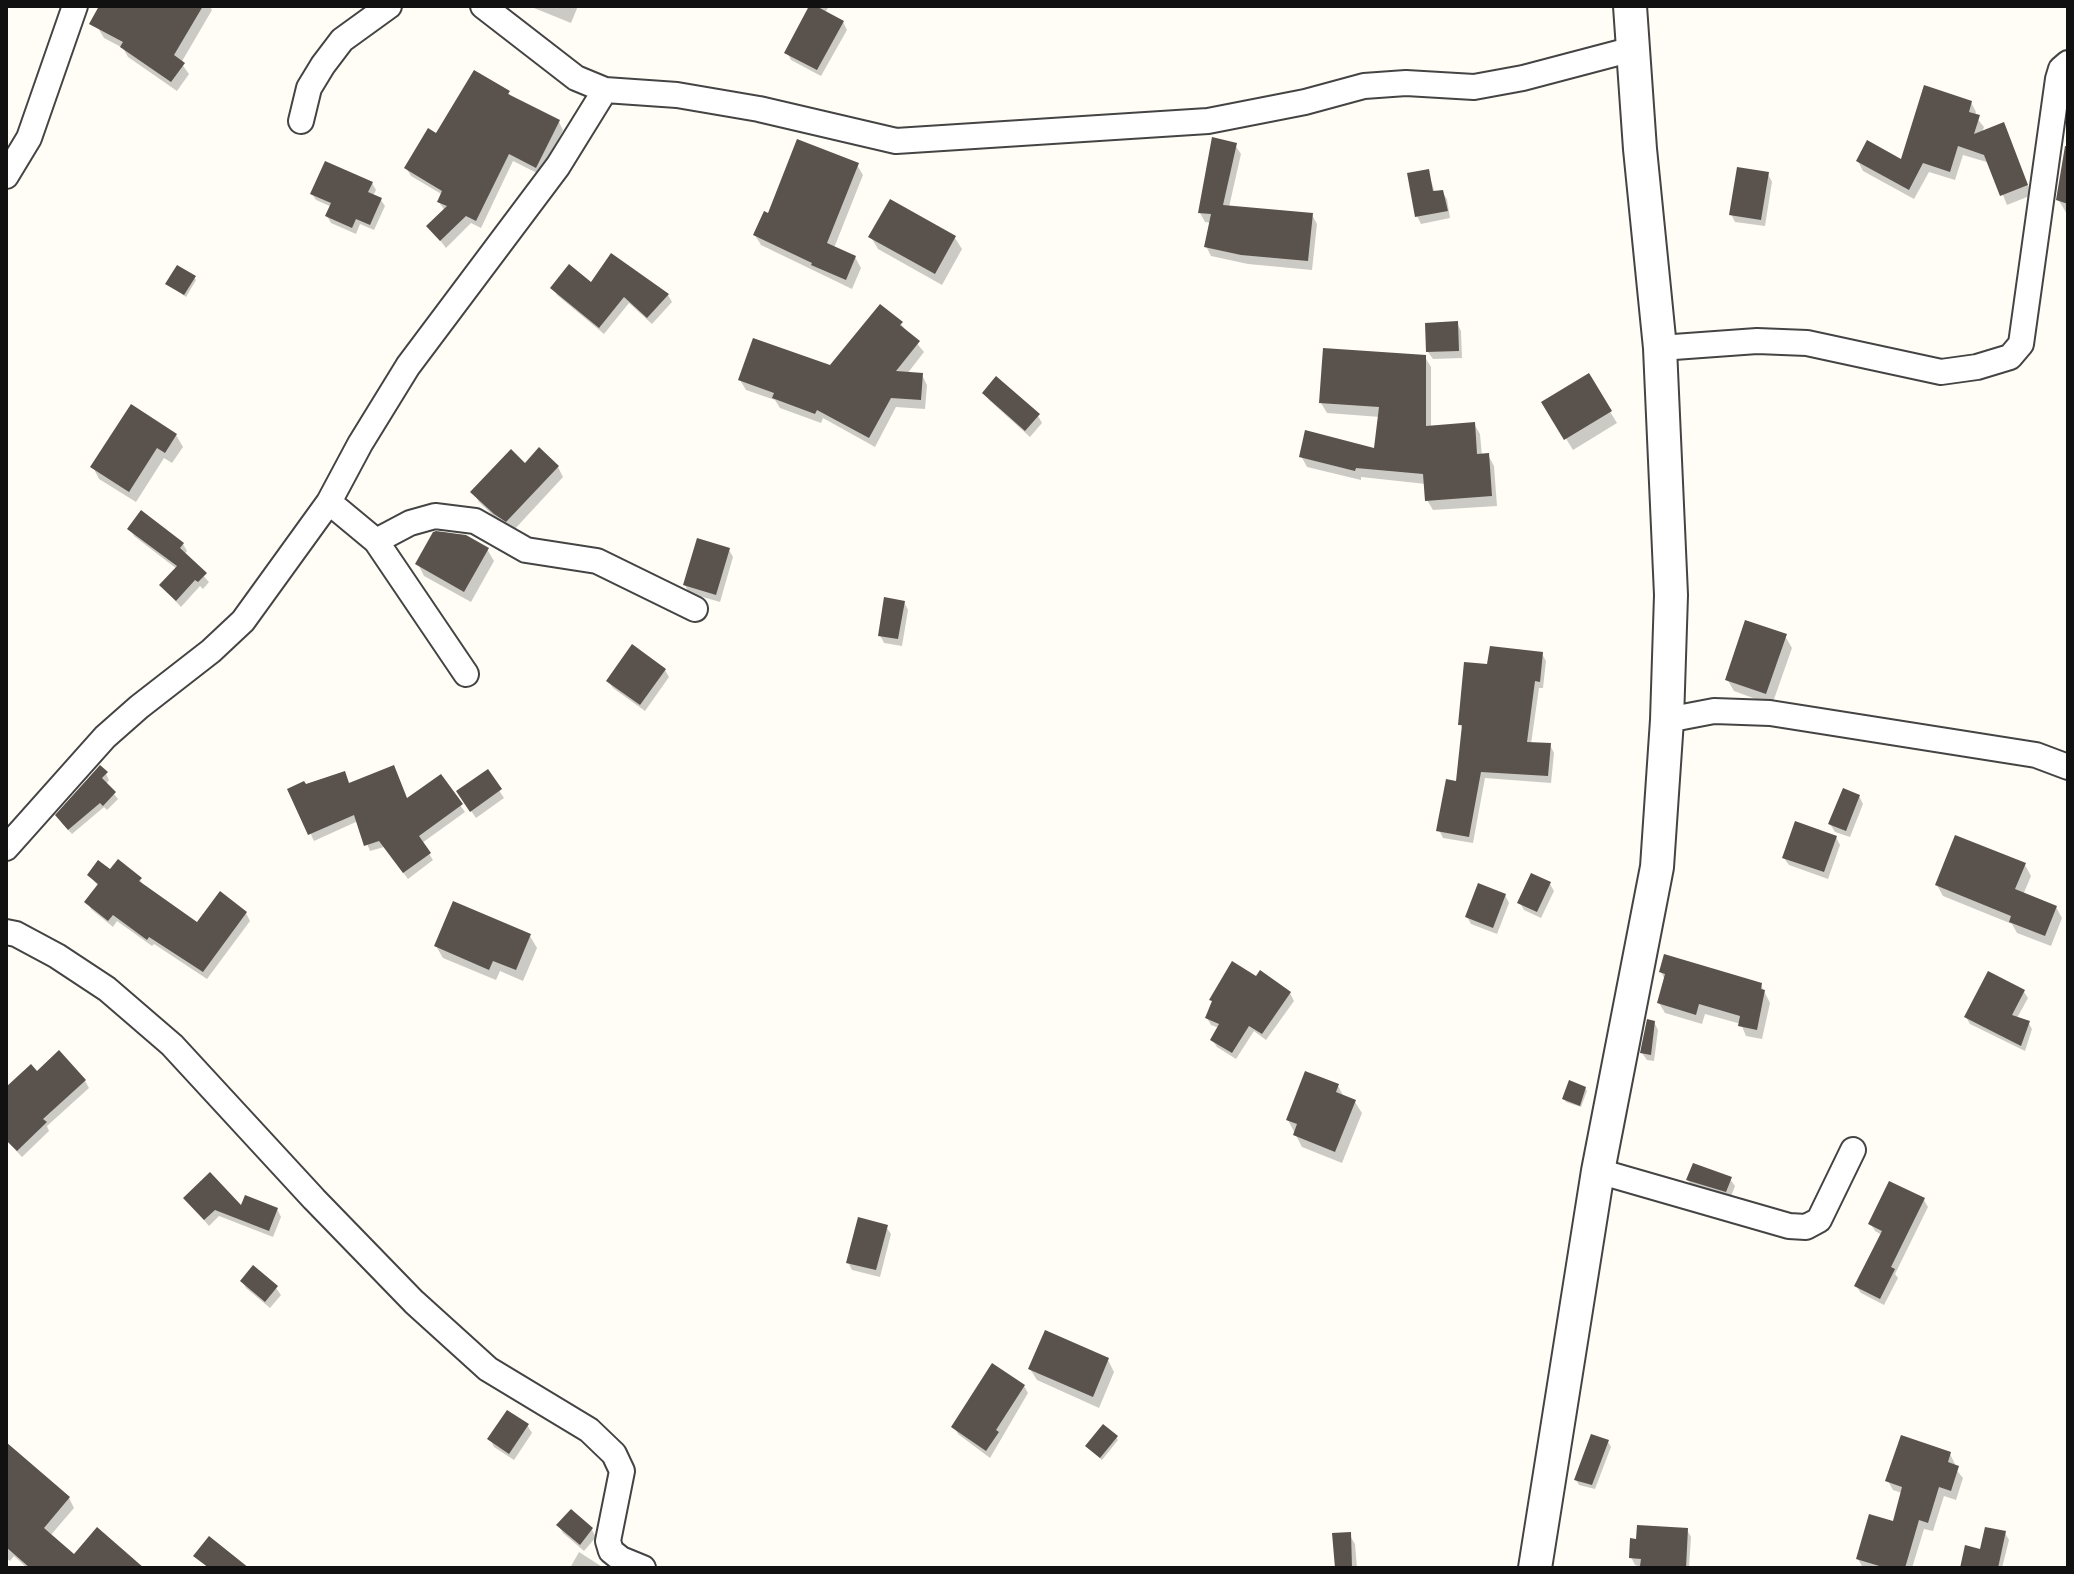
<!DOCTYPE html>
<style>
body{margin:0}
#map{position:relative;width:2074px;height:1574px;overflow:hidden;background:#fffdf5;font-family:Lora,serif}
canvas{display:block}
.frame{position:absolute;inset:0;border:8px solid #111;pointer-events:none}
</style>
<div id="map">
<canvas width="2074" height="1574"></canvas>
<div class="frame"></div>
</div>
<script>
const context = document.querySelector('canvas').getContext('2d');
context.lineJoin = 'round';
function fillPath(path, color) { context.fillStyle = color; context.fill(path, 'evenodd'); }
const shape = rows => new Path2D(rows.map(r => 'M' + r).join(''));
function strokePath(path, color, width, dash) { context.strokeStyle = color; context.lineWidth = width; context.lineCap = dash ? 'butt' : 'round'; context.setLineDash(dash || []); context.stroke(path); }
const shadow = shape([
 [111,6,210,6,212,10,181,63,189,74,177,91,128,57,123,48,104,38,98,28],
 [529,6,578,6,571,23],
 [808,6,829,6,825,13,843,22,847,30,821,76,791,60,787,52,810,8],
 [508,92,512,98,559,122,563,130,541,175,513,161,481,228,471,223,446,248,429,226,445,211,439,202,443,195,411,176,406,168,437,136],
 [1971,102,1976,112,1975,116,1984,127,1982,133,2003,124,2032,195,2007,205,1990,163,1963,155,1955,180,1929,172,1914,199,1863,171,1858,161,1902,162],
 [1235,145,1241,154,1229,207,1312,215,1317,224,1312,270,1248,264,1211,256,1206,246,1211,223,1205,222,1200,213],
 [2068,157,2068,216,2058,199],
 [857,165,863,175,834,248,855,257,861,268,852,289,761,245,755,235,769,215],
 [1428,171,1435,193,1442,192,1447,199,1450,218,1421,224,1417,216],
 [1768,174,1772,182,1765,226,1735,222,1731,214],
 [372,183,376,190,373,196,381,200,385,206,374,230,360,224,356,234,331,223,327,216,332,207,316,200,312,194],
 [871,237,955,238,962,249,942,285,878,249],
 [194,277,196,280,186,297,168,284],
 [592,285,668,295,672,302,652,324,629,303,604,334,557,295,553,288],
 [1457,323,1461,331,1462,358,1433,359,1428,352],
 [901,324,924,352,907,374,922,375,927,385,925,409,896,407,875,447,823,418,821,423,780,408,775,400,746,390,740,380,831,368],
 [1425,357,1431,367,1431,427,1474,424,1480,434,1482,456,1488,455,1494,466,1497,506,1433,510,1427,500,1426,484,1361,477,1361,480,1307,467,1301,456,1376,450,1380,417,1327,413,1321,403],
 [1588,376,1617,423,1573,450,1544,403],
 [984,393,1038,416,1042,423,1030,437,989,400],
 [176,435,183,447,172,463,164,458,136,502,99,479,93,467],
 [558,467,563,477,513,531,502,524,479,502,473,492],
 [130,529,183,544,187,551,184,555,209,582,203,589,200,586,181,607,161,586,177,569,134,536],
 [487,549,494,561,471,602,424,576,418,564],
 [729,550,733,557,720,602,689,593,685,585],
 [904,602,908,610,902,646,884,643,880,635],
 [1785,636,1792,648,1772,705,1734,691,1727,679],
 [1542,654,1546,661,1543,688,1539,688,1531,744,1550,745,1554,753,1551,783,1485,778,1473,843,1443,838,1439,830,1457,784,1464,730,1460,725,1489,666],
 [665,670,669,677,645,711,613,688,608,681],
 [487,772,504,798,476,818,463,799],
 [106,774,109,780,106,784,118,799,107,810,104,807,72,834,61,822],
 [440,777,465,812,422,843,433,860,408,879,384,847,370,851,358,821,314,841,290,790,349,785,407,800],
 [1859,796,1863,804,1850,837,1835,832,1830,824],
 [1836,837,1840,845,1828,879,1789,865,1784,858],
 [2025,865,2031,876,2023,895,2056,907,2062,918,2051,946,2017,933,2012,924,1943,896,1937,885],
 [89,875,140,880,145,888,197,925,246,913,250,921,207,979,154,944,152,946,117,921,113,927,91,909,87,902,99,887],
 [1550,884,1554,891,1541,918,1524,910,1520,903],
 [1505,895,1509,903,1497,934,1471,924,1467,917],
 [530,936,537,948,523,981,500,971,496,980,443,958,436,946],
 [1661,972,1761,985,1770,1003,1762,1039,1746,1036,1741,1024,1705,1014,1702,1024,1665,1013,1659,1003,1665,980],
 [1257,979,1290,993,1294,1001,1266,1040,1254,1031,1236,1059,1217,1047,1212,1040,1219,1028,1211,1025,1207,1018],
 [2024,992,2028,998,2017,1018,2028,1022,2032,1029,2025,1051,1970,1024,1966,1017],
 [1654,1022,1658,1030,1654,1061,1647,1060,1642,1053],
 [37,1073,85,1081,89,1088,47,1126,49,1131,22,1157,6,1140,6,1090],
 [1338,1086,1344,1097,1355,1102,1362,1113,1342,1163,1302,1147,1288,1120],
 [1585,1088,1587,1091,1581,1107,1566,1102,1564,1099],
 [1730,1179,1735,1186,1730,1199,1692,1187,1688,1180],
 [185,1198,241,1209,277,1209,281,1217,273,1237,219,1216,209,1226],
 [1924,1200,1928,1207,1895,1274,1898,1278,1884,1305,1861,1293,1856,1286,1882,1235,1875,1231,1870,1223],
 [886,1227,891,1234,880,1277,852,1270,848,1262],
 [242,1281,276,1288,281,1295,270,1308,246,1288],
 [1108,1360,1114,1372,1099,1408,1037,1380,1030,1369],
 [1024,1386,1028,1393,990,1458,958,1434,954,1427],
 [527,1425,532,1433,514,1460,494,1447,490,1439],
 [1116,1437,1118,1440,1102,1460,1087,1447],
 [1608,1442,1611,1447,1595,1489,1579,1485,1576,1480],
 [6,1444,69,1498,74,1508,50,1536,74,1557,137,1568,27,1568,14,1556,10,1561,6,1558],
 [1950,1454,1955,1464,1954,1467,1963,1478,1956,1500,1944,1496,1933,1531,1924,1529,1912,1568,1863,1568,1858,1559,1894,1523,1902,1493,1893,1490,1888,1481],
 [559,1526,592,1530,596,1537,584,1551,563,1533],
 [1687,1530,1691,1537,1689,1568,1644,1568,1635,1565,1631,1557,1638,1541],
 [2005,1533,2009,1540,2002,1568,1962,1568],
 [1349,1534,1355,1544,1357,1568,1337,1568],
 [579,1552,604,1568,570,1568]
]);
const building = shape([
 [99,6,203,6,174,55,185,63,171,82,120,47,123,42,89,24],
 [809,6,816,6,844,21,817,70,784,53],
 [474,70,510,91,508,94,560,120,536,168,509,154,476,221,466,216,440,241,426,226,447,206,437,202,442,191,404,168,428,128,436,133],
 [1924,85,1972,101,1969,112,1980,115,1974,134,2004,122,2028,185,2000,196,1984,155,1958,146,1950,172,1923,163,1909,190,1856,161,1867,140,1901,159],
 [1212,137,1237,143,1223,205,1313,213,1308,261,1241,255,1204,247,1211,214,1198,213],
 [797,139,859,163,827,243,856,256,846,280,811,265,812,263,753,235,764,211,768,213],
 [2065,146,2068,146,2068,204,2056,200],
 [325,161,373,182,368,192,382,198,370,225,356,219,352,228,325,216,331,203,310,194],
 [1737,167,1769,172,1761,220,1729,215],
 [1429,169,1433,191,1443,190,1448,211,1415,217,1407,173],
 [890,199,956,236,935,274,868,237],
 [611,253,669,294,647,318,624,297,599,328,550,288,569,264,591,282],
 [177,265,196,276,184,295,165,284],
 [880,304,903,322,900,325,920,341,896,371,923,373,921,400,891,398,869,438,817,410,815,414,772,398,774,393,738,380,753,338,830,365],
 [1458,321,1459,351,1426,352,1425,323],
 [1323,348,1426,355,1426,426,1475,422,1477,454,1489,453,1492,496,1425,501,1423,474,1356,468,1355,471,1299,457,1305,430,1374,448,1379,407,1319,403],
 [1589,373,1612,411,1564,440,1541,402],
 [996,376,1040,414,1025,431,982,393],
 [131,404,177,434,165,453,157,448,129,492,90,467],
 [539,447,559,466,506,522,494,514,470,492,511,449,525,463],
 [141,510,184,543,180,548,207,573,198,582,195,580,176,601,159,585,177,566,127,529],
 [436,531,466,535,489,548,464,592,415,564,433,532],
 [697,538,730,548,716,595,683,585],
 [884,597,905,601,898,639,878,636],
 [1745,620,1787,634,1766,694,1725,680],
 [632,644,666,669,640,705,606,681],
 [1490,646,1543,652,1540,682,1535,681,1527,742,1551,743,1548,776,1481,772,1469,837,1436,831,1446,779,1456,781,1462,725,1458,725,1464,662,1487,664],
 [100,765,108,772,102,778,116,792,103,806,100,803,68,830,55,815],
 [394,765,407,798,441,774,463,804,419,836,431,853,403,873,379,841,364,846,354,815,308,835,287,789,304,781,306,784,345,771,349,783],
 [488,769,502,789,470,812,456,791],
 [1843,788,1860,795,1846,831,1828,824],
 [1795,821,1837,836,1824,872,1782,858],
 [1955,835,2026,863,2015,889,2057,906,2045,936,2009,922,2011,916,1935,885],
 [118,859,142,878,139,881,197,922,220,891,247,912,203,972,149,937,147,940,113,915,108,921,84,902,98,884,87,875,98,860,110,869],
 [1531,873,1551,882,1537,912,1517,903],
 [1478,883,1506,894,1493,928,1465,917],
 [453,901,531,934,516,970,493,961,489,970,434,946],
 [1664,954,1762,983,1761,989,1765,990,1757,1030,1738,1026,1740,1016,1699,1004,1696,1015,1657,1003,1665,974,1659,972],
 [1232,961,1256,976,1260,970,1291,992,1262,1034,1249,1026,1232,1053,1210,1040,1219,1024,1205,1018,1212,1001,1209,1000],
 [1988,971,2025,990,2012,1015,2030,1021,2021,1046,1964,1017],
 [1647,1019,1655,1021,1651,1055,1640,1053],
 [59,1050,86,1080,43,1119,47,1122,17,1151,6,1140,6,1087,31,1064,37,1071],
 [1305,1071,1339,1084,1336,1092,1356,1100,1335,1152,1293,1135,1297,1124,1286,1120],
 [1569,1080,1586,1087,1580,1106,1562,1099],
 [1693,1163,1732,1177,1726,1192,1686,1180],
 [210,1172,241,1205,245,1195,278,1208,269,1231,215,1210,204,1220,183,1198],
 [1889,1181,1925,1198,1891,1267,1895,1269,1880,1299,1854,1286,1882,1231,1868,1224],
 [858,1217,888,1225,876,1270,846,1263],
 [253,1265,278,1286,265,1302,240,1281],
 [1045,1330,1109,1358,1093,1397,1028,1369],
 [992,1363,1025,1385,996,1430,999,1432,986,1451,951,1427],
 [507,1410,529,1424,509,1454,487,1439],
 [1103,1424,1118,1436,1100,1458,1085,1446],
 [1591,1434,1609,1440,1592,1485,1574,1480],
 [1901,1435,1951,1452,1948,1462,1959,1466,1951,1491,1939,1487,1928,1523,1919,1520,1905,1568,1886,1568,1856,1559,1869,1514,1893,1521,1902,1487,1885,1481],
 [6,1442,70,1497,44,1528,74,1554,97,1527,144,1568,30,1568,6,1547],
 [571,1509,593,1528,580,1545,556,1525],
 [1637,1525,1688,1528,1686,1568,1640,1566,1641,1559,1629,1558,1630,1538,1636,1539],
 [1985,1527,2006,1531,1998,1568,1960,1568,1965,1545,1980,1549],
 [1351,1532,1352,1568,1335,1568,1332,1533],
 [209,1536,249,1568,209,1568,193,1556]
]);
const minor = shape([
 [483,6,576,78,605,90,677,95,759,109,896,141,1208,121,1305,102,1364,86,1406,83,1474,87,1523,78,1633,49],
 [301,121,309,88,323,65,342,40,389,6],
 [6,176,29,138,75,6],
 [1660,348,1757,341,1807,343,1941,372,1977,367,2010,357,2021,344,2058,79,2061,69,2068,63],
 [329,502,376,541,466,674],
 [376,541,410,523,435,516,475,521,526,550,597,561,695,609],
 [1667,720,1714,711,1770,713,2036,755,2068,767],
 [6,848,105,737,139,707,211,651,243,621,329,502,360,444,408,366,558,166,605,90],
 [6,932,16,934,57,956,107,989,172,1045,314,1199,414,1302,488,1369,589,1430,614,1454,622,1471,608,1541,611,1551,621,1559,643,1568],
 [1598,1171,1789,1226,1806,1227,1819,1220,1853,1150]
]);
const tertiary = shape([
 [1535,1568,1598,1171,1657,867,1667,720,1671,595,1660,348,1640,149,1630,6]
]);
fillPath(shadow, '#0003');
fillPath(building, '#5a524d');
strokePath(minor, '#444', 28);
strokePath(tertiary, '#444', 36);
strokePath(minor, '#fff', 24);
strokePath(tertiary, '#fff', 32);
</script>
